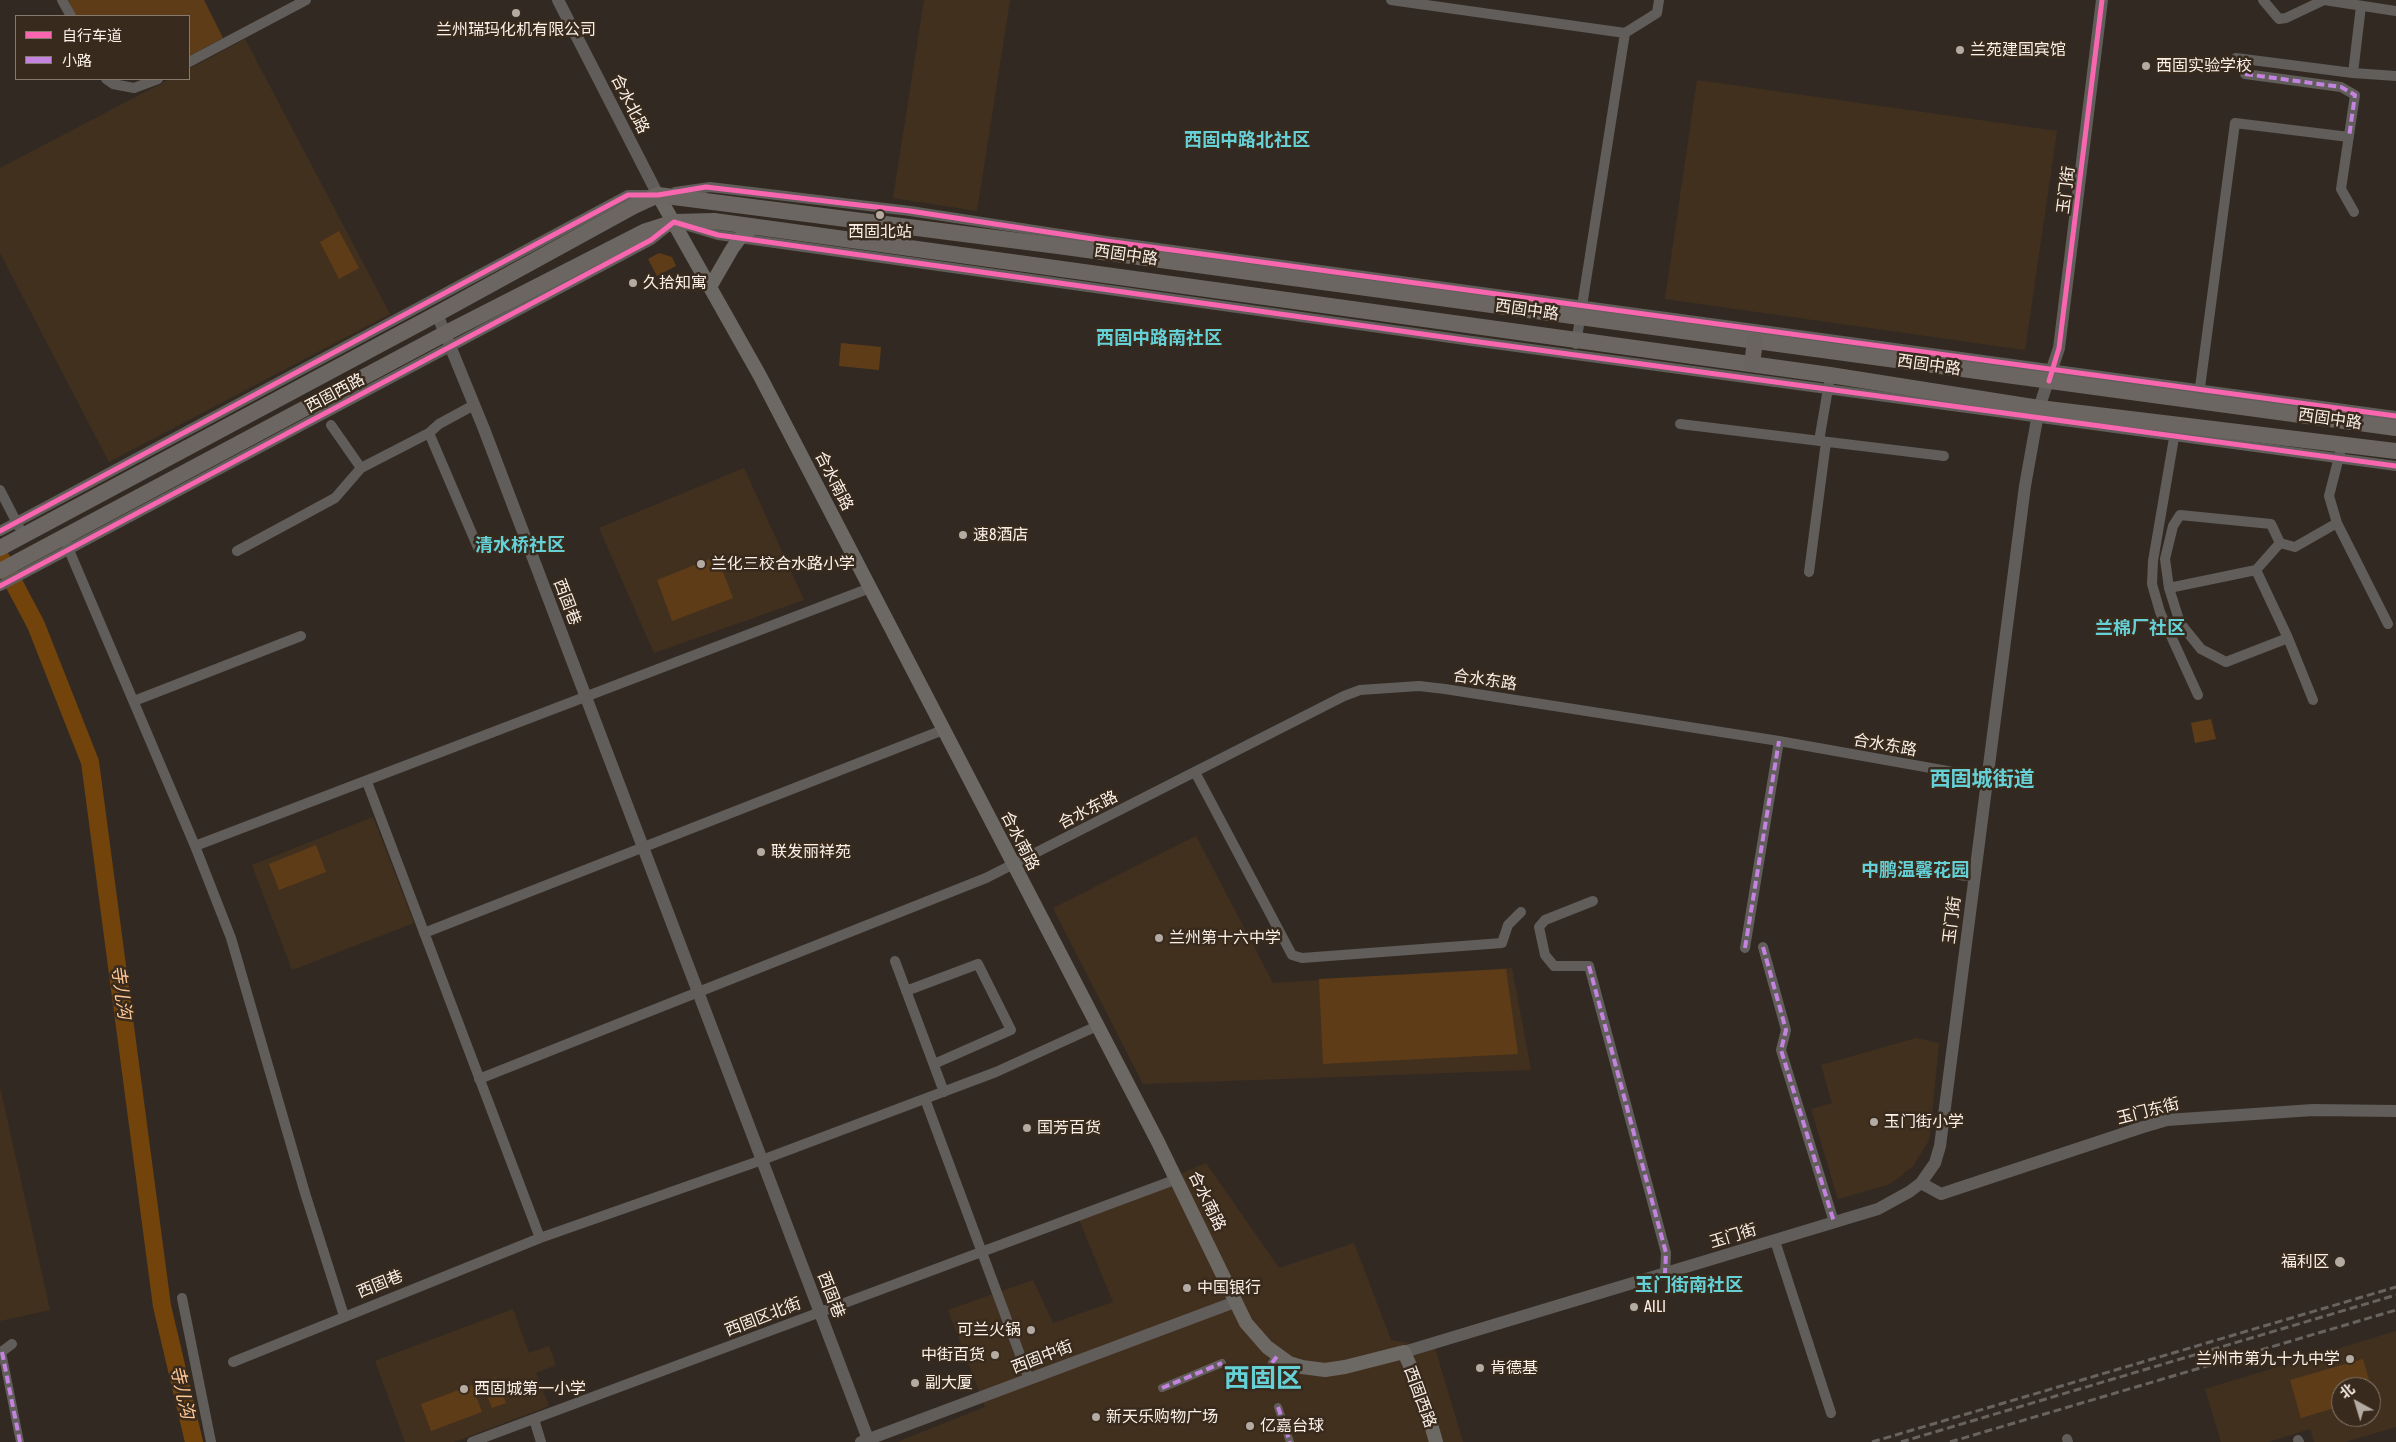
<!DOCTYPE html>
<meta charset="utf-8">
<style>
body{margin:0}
#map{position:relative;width:2396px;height:1442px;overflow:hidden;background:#322a22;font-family:"Asap Condensed","Noto Sans SC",sans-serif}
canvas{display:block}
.legend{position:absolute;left:15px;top:15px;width:175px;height:65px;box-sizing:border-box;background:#382a1c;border:1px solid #86796e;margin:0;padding:6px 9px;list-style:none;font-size:15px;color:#faf0e8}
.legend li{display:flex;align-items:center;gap:10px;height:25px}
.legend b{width:25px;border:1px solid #86796e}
.north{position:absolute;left:2331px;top:1377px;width:50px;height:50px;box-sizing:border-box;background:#382a1c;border:1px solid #86796e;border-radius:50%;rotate:321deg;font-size:14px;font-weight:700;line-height:20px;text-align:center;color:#faf0e8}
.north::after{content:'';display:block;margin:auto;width:18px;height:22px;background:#b4aba3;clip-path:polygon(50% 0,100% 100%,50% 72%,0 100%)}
</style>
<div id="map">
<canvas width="2396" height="1442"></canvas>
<ul class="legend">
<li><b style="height:6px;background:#f766af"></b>自行车道</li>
<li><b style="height:6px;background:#c483df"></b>小路</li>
</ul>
<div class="north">北</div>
</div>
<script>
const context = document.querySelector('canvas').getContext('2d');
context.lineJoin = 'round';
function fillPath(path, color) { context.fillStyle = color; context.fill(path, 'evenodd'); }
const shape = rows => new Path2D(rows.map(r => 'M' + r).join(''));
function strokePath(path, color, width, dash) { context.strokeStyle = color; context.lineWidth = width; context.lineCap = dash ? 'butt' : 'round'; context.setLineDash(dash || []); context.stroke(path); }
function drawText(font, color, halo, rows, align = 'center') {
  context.font = font + ' "Asap Condensed","Noto Sans SC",sans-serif'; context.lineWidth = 5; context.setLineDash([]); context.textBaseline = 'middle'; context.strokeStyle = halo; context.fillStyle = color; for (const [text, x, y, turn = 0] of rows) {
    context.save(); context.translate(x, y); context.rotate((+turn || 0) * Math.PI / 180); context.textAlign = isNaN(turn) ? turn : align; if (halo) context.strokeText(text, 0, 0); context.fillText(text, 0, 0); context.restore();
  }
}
const built = shape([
 [924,0,1010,0,977,211,893,198],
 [245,39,390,314,109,462,0,253,0,168,170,79,189,79,189,69],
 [1697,80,2057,131,2025,350,1665,299],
 [744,468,804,600,654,653,599,528],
 [373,817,414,923,292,970,252,865],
 [1196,836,1273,983,1512,968,1531,1070,1143,1084,1053,908],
 [1916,1038,1939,1043,1930,1136,1927,1144,1913,1166,1896,1180,1887,1185,1838,1199,1811,1109,1832,1103,1821,1065],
 [0,1087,50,1310,0,1321],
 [1206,1163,1279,1268,1354,1243,1391,1340,1435,1348,1463,1442,897,1442,985,1407,948,1310,1033,1280,1053,1323,1113,1302,1078,1217],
 [513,1309,529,1353,549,1346,556,1365,536,1373,549,1406,454,1442,405,1442,375,1361],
 [2396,1331,2396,1427,2345,1442,2314,1442,2310,1429,2268,1442,2221,1442,2205,1389],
 [2341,1387,2371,1387,2371,1417,2341,1417]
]);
const green = shape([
 [68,0,204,0,223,38,189,56,189,16,76,16],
 [339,231,359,268,339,279,320,242],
 [659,253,672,257,676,266,657,276,648,259],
 [841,343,881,347,879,370,839,366],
 [717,556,733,598,672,621,657,580],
 [2211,719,2216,739,2195,743,2191,723],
 [316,845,326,872,279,890,269,864],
 [1506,969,1518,1054,1323,1064,1319,979],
 [2363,1359,2374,1397,2371,1398,2371,1387,2341,1387,2341,1406,2301,1418,2290,1380],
 [496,1377,506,1403,492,1408,482,1382],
 [472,1385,482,1412,431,1431,421,1404]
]);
const river = shape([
 [0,557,36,625,90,762,162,1306,194,1442]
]);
const minorTunnel = shape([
 [1922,870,1952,874]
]);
const pedestrian = shape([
 [2,1352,20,1442],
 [1272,1363,1278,1355],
 [1162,1388,1222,1363],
 [1278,1407,1290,1442]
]);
const minor = shape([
 [62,0,71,16],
 [1391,0,1625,33,1576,344],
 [2263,0,2279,19,2286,18,2324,0,2396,11],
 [1625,33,1657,13,1659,0],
 [2236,58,2353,73,2396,76],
 [189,62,306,0],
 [2353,73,2361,6],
 [2245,74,2341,87,2355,95,2341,189,2354,212],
 [106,79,113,84,134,88,158,79],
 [675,192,710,187,910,211,1106,241,2396,416],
 [688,226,718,235,1472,341,2396,466],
 [2199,395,2235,123,2349,137],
 [1680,424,1944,456],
 [2175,432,2153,561,2152,584,2160,612,2198,695],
 [429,433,439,424,474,405],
 [1819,441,1829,383],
 [2340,453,2329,496,2337,523,2388,624],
 [361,468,429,433,479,550],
 [0,490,19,527],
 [0,531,628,195,651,195],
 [66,543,195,846,231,938,305,1193,344,1316],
 [237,551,335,498,361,468,331,425],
 [2256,570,2288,638,2313,700],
 [1809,572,1826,442],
 [0,586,651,240,666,228],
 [2169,588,2256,570,2280,543],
 [2288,638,2226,662,2201,649,2180,623,2169,588,2165,559,2173,526,2180,515,2271,524,2280,543,2295,547,2337,523],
 [134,701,301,636],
 [1195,772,1292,955,1302,958,1502,943,1508,925,1521,912],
 [367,782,540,1238],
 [195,846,870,588],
 [1896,866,1922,870],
 [1952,874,1974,877],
 [1593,901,1545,920,1539,927,1545,955,1554,966,1589,966,1666,1253,1665,1273],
 [424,933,943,730],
 [1763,947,1786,1030,1781,1050,1834,1222],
 [1745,948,1779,741],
 [895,961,944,1092],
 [906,991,978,964,1011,1030,934,1064],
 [479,1079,986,878,1344,696,1360,690,1419,686,1445,689,1779,741,1987,778],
 [925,1099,1029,1379],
 [1775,1241,1831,1413],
 [182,1298,211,1442],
 [0,1353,12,1344],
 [233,1362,540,1238,762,1160,996,1072,1097,1026],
 [534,1419,541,1442],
 [2067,1439,2068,1442],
 [2298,1440,2299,1442],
 [472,1442,1177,1179]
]);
const tertiary = shape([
 [558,0,658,195],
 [437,314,484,429,868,1439],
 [1921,1183,1941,1194,2143,1127,2167,1120,2313,1110,2396,1111],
 [1404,1352,1878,1209,1909,1192,1921,1183,1935,1163,1940,1146,2025,486,2039,408,2059,348,2102,0],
 [861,1442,1235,1302]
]);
const secondary = shape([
 [658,195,760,376,1158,1142,1246,1323,1267,1347,1289,1363,1302,1367,1325,1370,1345,1367,1404,1352,1422,1393,1436,1442],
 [710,287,732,249,740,238,753,227]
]);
const primary = shape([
 [0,548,437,314,634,206,658,195,1058,246,2396,428],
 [0,571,446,333,646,231,674,222,714,221,1830,375,2039,408,2396,451]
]);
const trunk = shape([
 [1752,364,1755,341]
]);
const rail = shape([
 [1872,1442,2396,1287],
 [1901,1442,2396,1295],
 [1950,1442,2396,1310]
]);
const quiet = shape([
 [2245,74,2341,87,2355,95,2349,137],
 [1763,947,1786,1030,1781,1050,1834,1222],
 [1745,948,1779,741],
 [1589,966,1666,1253,1665,1273],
 [2,1352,20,1442],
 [1272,1363,1278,1355],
 [1162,1388,1222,1363],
 [1278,1407,1290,1442]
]);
const cycleway = shape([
 [2049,381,2059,348,2102,0],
 [0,531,628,195,658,195,706,187,910,211,1106,241,2396,416],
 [0,586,651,240,674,222,718,235,1472,341,2396,466]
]);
const markers = [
 [516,13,5,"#b4aba3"],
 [1960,50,5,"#b4aba3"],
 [2146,66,5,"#b4aba3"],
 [880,215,5,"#b4aba3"],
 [633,283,5,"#b4aba3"],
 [963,535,5,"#b4aba3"],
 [701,564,5,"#b4aba3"],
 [761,852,5,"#b4aba3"],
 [1159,938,5,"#b4aba3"],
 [1874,1122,5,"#b4aba3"],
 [1027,1128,5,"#b4aba3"],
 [2340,1262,6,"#b4aba3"],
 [1187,1288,5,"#b4aba3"],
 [1634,1307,5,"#b4aba3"],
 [1031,1330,5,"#b4aba3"],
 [995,1355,5,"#b4aba3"],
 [2350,1359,5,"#b4aba3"],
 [1480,1368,5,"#b4aba3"],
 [915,1383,5,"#b4aba3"],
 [464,1389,5,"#b4aba3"],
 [1096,1417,5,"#b4aba3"],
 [1250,1426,5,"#b4aba3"]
];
const poiNames = [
 ["兰州瑞玛化机有限公司",516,30,"center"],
 ["兰苑建国宾馆",1970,50],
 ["西固实验学校",2156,66],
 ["西固北站",880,232,"center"],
 ["久拾知寓",643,283],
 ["速8酒店",973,535],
 ["兰化三校合水路小学",711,564],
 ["联发丽祥苑",771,852],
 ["兰州第十六中学",1169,938],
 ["玉门街小学",1884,1122],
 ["国芳百货",1037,1128],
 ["福利区",2329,1262,"right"],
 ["中国银行",1197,1288],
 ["AILI",1644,1307],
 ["可兰火锅",1021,1330,"right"],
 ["中街百货",985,1355,"right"],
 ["兰州市第九十九中学",2340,1359,"right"],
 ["肯德基",1490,1368],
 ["副大厦",925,1383],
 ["西固城第一小学",474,1389],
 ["新天乐购物广场",1106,1417],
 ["亿嘉台球",1260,1426]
];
const streetNames = [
 ["合水北路",630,104,63],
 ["玉门街",2066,190,-83],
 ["西固中路",1126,255,8],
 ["西固中路",1527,310,8],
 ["西固中路",1929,365,8],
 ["西固西路",335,393,-28],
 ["西固中路",2330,419,8],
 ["合水南路",834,481,63],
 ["西固巷",567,602,69],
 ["合水东路",1485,680,8],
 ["合水东路",1885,745,10],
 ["合水东路",1088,810,-27],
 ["合水南路",1020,841,63],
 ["玉门街",1952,920,-83],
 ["玉门东街",2148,1111,-14],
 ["合水南路",1207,1201,64],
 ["玉门街",1733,1236,-17],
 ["西固巷",380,1284,-22],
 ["西固巷",831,1295,69],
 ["西固区北街",763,1317,-21],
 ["西固中街",1042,1357,-21],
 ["西固西路",1420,1397,70]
];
const neighbourhoodNames = [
 ["西固中路北社区",1247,140],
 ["西固中路南社区",1159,338],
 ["清水桥社区",520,545],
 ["兰棉厂社区",2140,628],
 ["中鹏温馨花园",1915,870],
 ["玉门街南社区",1689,1285]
];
const waterNames = [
 ["寺儿沟",121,992,82],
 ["寺儿沟",182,1392,77]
];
const districtNames = [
 ["西固城街道",1982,779]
];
const townNames = [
 ["西固区",1263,1379]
];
fillPath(built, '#42301f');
fillPath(green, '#5e3c18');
strokePath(river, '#72430b', 18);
strokePath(minorTunnel, '#504840', 10, [10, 5]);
strokePath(pedestrian, '#605d5a', 8);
strokePath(minor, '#605d5a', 10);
strokePath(tertiary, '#605d5a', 12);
strokePath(secondary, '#6c6864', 14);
strokePath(primary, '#6b6662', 16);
strokePath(trunk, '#6a6460', 16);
strokePath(rail, '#68635f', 3, [8, 4]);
strokePath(quiet, '#c483df', 4, [8, 4]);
strokePath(cycleway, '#f766af', 5);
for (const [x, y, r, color] of markers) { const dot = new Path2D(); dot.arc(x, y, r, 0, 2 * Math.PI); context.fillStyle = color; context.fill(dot); strokePath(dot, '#382a1c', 2); }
drawText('16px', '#faf0e8', '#382a1c', poiNames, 'left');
drawText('16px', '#faf0e8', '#382a1c', streetNames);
drawText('bold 18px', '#65d1d7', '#382a1c', neighbourhoodNames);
drawText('italic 18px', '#ffc896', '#382a1c', waterNames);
drawText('bold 21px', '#65d1d7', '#382a1c', districtNames);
drawText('bold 26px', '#65d1d7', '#382a1c', townNames);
</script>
